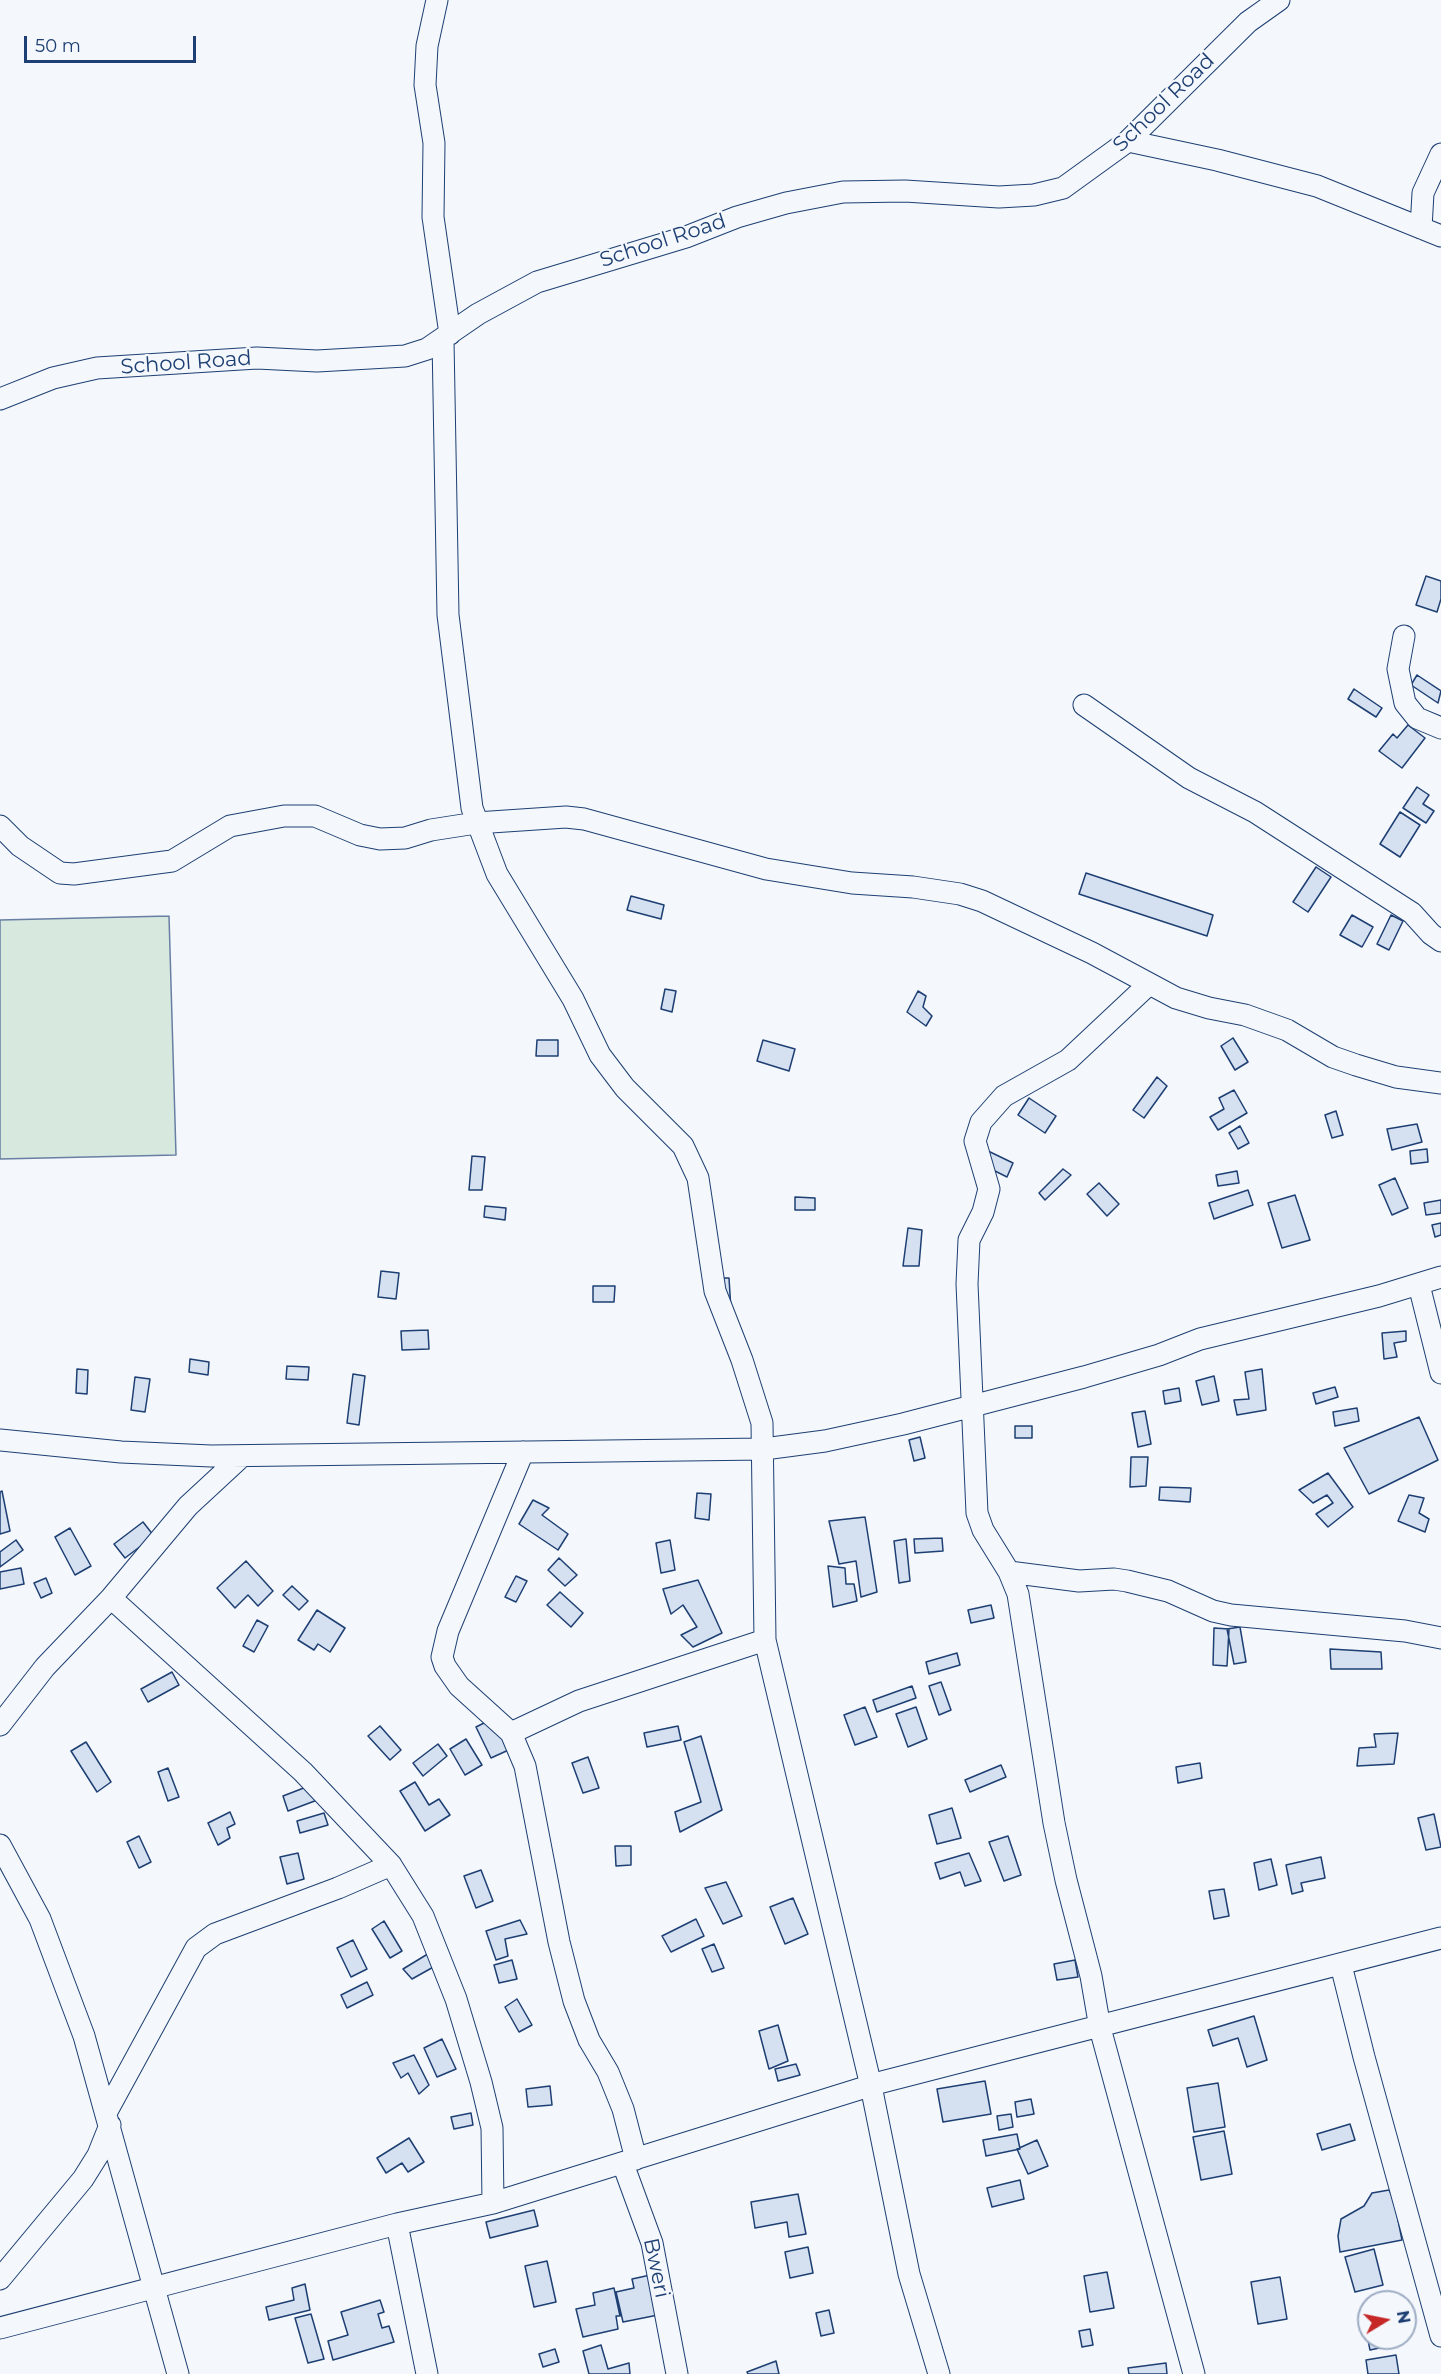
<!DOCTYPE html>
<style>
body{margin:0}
#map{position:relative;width:1441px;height:2374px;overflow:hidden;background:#f4f7fb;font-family:Montserrat,sans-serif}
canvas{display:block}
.north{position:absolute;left:1357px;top:2290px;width:60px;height:60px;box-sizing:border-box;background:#f4f7fb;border:2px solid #9eadc5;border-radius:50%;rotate:80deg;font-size:16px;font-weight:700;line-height:24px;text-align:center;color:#1d3f73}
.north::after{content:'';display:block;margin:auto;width:21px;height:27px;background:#c62828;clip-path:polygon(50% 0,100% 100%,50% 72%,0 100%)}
.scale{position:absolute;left:24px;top:36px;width:172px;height:27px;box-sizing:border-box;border:3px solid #1d3f73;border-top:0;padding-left:8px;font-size:18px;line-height:21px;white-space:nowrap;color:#1d3f73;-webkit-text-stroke:4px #f4f7fb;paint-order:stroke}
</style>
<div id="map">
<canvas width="1441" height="2374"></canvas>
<div class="north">N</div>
<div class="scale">50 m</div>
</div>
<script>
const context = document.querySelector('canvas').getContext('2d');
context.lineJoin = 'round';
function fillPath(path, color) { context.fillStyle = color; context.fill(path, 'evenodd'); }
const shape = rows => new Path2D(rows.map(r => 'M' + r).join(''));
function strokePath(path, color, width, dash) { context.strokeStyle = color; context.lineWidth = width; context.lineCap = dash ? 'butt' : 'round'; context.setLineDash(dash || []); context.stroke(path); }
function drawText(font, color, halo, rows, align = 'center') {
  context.font = font + ' Montserrat,sans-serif'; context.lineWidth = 4.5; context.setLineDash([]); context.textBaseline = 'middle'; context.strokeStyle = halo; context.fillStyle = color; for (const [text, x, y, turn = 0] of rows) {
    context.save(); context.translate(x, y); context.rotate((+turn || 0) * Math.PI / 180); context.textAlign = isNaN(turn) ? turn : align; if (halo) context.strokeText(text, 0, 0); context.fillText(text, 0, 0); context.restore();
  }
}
const green = shape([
 [169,916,176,1155,0,1159,0,920,169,916]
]);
const building = shape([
 [1426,576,1441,581,1441,599,1437,612,1416,605,1426,576],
 [1417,675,1441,691,1438,703,1411,685,1417,675],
 [1354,689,1382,708,1376,717,1348,699,1354,689],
 [1408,725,1425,738,1402,768,1379,751,1393,734,1397,738,1408,725],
 [1417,787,1429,795,1423,804,1434,811,1426,823,1403,808,1417,787],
 [1400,812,1420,825,1400,857,1380,844,1400,812],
 [1316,867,1331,877,1308,912,1293,902,1316,867],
 [1086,873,1213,915,1207,936,1079,894,1086,873],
 [631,896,664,905,661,919,627,910,631,896],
 [1352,915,1373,927,1362,947,1340,935,1352,915],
 [1391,915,1403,921,1389,950,1377,944,1391,915],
 [665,989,676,991,672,1012,661,1009,665,989],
 [918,991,926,996,923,1007,932,1016,926,1026,907,1012,918,991],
 [1233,1038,1248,1062,1235,1070,1221,1046,1233,1038],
 [537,1040,558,1040,558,1056,536,1056,537,1040],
 [763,1040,795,1049,789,1071,757,1061,763,1040],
 [1157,1077,1167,1086,1144,1118,1133,1110,1157,1077],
 [1234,1090,1247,1113,1218,1130,1210,1117,1224,1109,1219,1098,1234,1090],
 [1029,1098,1056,1116,1045,1133,1018,1115,1029,1098],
 [1336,1111,1343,1135,1332,1138,1325,1115,1336,1111],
 [1417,1124,1422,1142,1392,1150,1387,1129,1417,1124],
 [1240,1126,1249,1143,1238,1149,1229,1133,1240,1126],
 [1427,1149,1428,1162,1411,1164,1410,1151,1427,1149],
 [986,1150,1013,1163,1007,1177,979,1163,986,1150],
 [472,1156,485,1157,482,1190,469,1190,472,1156],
 [1063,1169,1071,1175,1045,1200,1039,1193,1063,1169],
 [1237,1171,1239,1183,1218,1186,1216,1175,1237,1171],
 [1395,1178,1408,1208,1392,1215,1379,1185,1395,1178],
 [1099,1183,1119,1204,1107,1216,1087,1194,1099,1183],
 [1248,1190,1253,1205,1214,1219,1209,1203,1248,1190],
 [1295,1195,1310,1240,1282,1248,1268,1203,1295,1195],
 [795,1197,815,1198,815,1210,795,1210,795,1197],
 [1441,1200,1441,1213,1426,1215,1424,1203,1441,1200],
 [485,1206,506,1208,505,1220,484,1217,485,1206],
 [1441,1223,1441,1235,1435,1237,1432,1225,1441,1223],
 [908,1228,922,1230,919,1266,903,1266,908,1228],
 [381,1271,399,1273,396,1299,378,1297,381,1271],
 [715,1278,729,1278,731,1310,715,1278],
 [593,1286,615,1286,614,1302,593,1302,593,1286],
 [428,1330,429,1349,402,1350,401,1331,428,1330],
 [1406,1331,1406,1341,1394,1343,1397,1357,1384,1359,1382,1333,1406,1331],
 [190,1359,209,1362,208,1375,189,1372,190,1359],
 [287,1366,309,1367,308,1380,286,1379,287,1366],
 [77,1369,88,1370,87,1394,76,1393,77,1369],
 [1262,1369,1266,1410,1237,1415,1234,1400,1249,1399,1245,1372,1262,1369],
 [353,1374,365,1376,359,1425,347,1423,353,1374],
 [1214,1376,1219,1401,1202,1405,1196,1381,1214,1376],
 [135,1377,150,1379,145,1412,131,1410,135,1377],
 [1335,1387,1338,1397,1316,1404,1313,1393,1335,1387],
 [1179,1388,1181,1401,1165,1404,1163,1391,1179,1388],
 [1357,1408,1359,1421,1335,1426,1333,1412,1357,1408],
 [1145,1411,1151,1444,1138,1447,1132,1413,1145,1411],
 [1419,1417,1438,1460,1369,1494,1344,1448,1419,1417],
 [1015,1426,1032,1426,1032,1438,1015,1438,1015,1426],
 [920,1437,925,1458,914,1461,909,1440,920,1437],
 [1131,1457,1148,1457,1146,1486,1130,1487,1131,1457],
 [1328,1473,1353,1507,1328,1527,1316,1514,1333,1503,1327,1495,1313,1503,1299,1490,1328,1473],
 [1160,1487,1191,1488,1190,1502,1159,1500,1160,1487],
 [2,1491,10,1531,0,1534,0,1492,2,1491],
 [697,1493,711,1494,709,1520,695,1518,697,1493],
 [1409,1495,1424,1498,1419,1513,1429,1519,1425,1532,1398,1521,1409,1495],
 [533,1500,549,1508,542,1515,568,1534,558,1550,519,1524,533,1500],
 [865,1517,877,1592,861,1597,856,1561,839,1564,829,1521,865,1517],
 [143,1522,154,1536,125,1558,114,1544,143,1522],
 [70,1528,91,1566,75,1575,55,1537,70,1528],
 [942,1538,943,1551,915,1553,914,1539,942,1538],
 [906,1539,910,1581,899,1583,894,1541,906,1539],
 [16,1540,23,1550,0,1567,0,1552,16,1540],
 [670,1540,675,1570,661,1573,656,1543,670,1540],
 [559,1558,577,1575,565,1586,548,1570,559,1558],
 [246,1561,273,1591,258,1606,248,1595,235,1608,217,1588,246,1561],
 [828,1566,845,1568,846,1584,854,1584,857,1601,833,1607,828,1566],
 [21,1568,24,1584,0,1589,0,1572,21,1568],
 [516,1576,527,1581,516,1602,505,1597,516,1576],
 [46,1578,52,1593,41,1598,34,1583,46,1578],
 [698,1580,722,1633,693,1647,681,1635,697,1627,683,1605,671,1614,663,1589,698,1580],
 [292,1586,308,1601,299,1610,283,1595,292,1586],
 [560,1592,583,1613,571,1627,547,1605,560,1592],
 [991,1605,994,1618,971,1623,968,1610,991,1605],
 [317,1610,345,1628,330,1652,318,1644,314,1650,298,1640,317,1610],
 [257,1620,268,1626,254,1652,243,1646,257,1620],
 [1240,1627,1246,1662,1234,1664,1227,1629,1240,1627],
 [1214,1628,1229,1629,1227,1666,1213,1665,1214,1628],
 [1330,1649,1381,1652,1382,1669,1331,1669,1330,1649],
 [957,1653,960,1665,929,1674,926,1662,957,1653],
 [172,1672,179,1685,148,1702,141,1689,172,1672],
 [941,1682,951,1710,939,1715,929,1686,941,1682],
 [912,1686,916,1698,877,1712,873,1700,912,1686],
 [865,1707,877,1737,855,1745,844,1715,865,1707],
 [916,1707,927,1739,908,1747,896,1714,916,1707],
 [498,1716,513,1748,491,1758,476,1727,498,1716],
 [380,1726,401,1750,390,1760,368,1736,380,1726],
 [678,1726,681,1740,647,1747,644,1733,678,1726],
 [1398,1733,1394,1764,1357,1766,1359,1748,1376,1747,1374,1734,1398,1733],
 [701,1736,722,1810,680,1832,675,1812,701,1802,684,1742,701,1736],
 [466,1739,482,1765,465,1775,450,1749,466,1739],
 [86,1742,111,1782,97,1792,71,1751,86,1742],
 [438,1744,447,1756,423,1776,413,1763,438,1744],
 [588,1757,599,1788,583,1793,572,1763,588,1757],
 [1200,1763,1202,1778,1178,1783,1176,1767,1200,1763],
 [1001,1765,1006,1777,970,1792,965,1780,1001,1765],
 [168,1768,179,1797,168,1801,158,1772,168,1768],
 [415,1782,429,1805,439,1799,450,1815,425,1831,400,1791,415,1782],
 [314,1784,320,1799,288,1811,283,1796,314,1784],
 [952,1808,961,1838,937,1844,929,1815,952,1808],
 [230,1812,235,1824,227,1828,230,1838,218,1845,208,1823,230,1812],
 [324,1813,328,1825,300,1833,297,1821,324,1813],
 [1434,1814,1441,1847,1426,1850,1418,1818,1434,1814],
 [139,1836,151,1862,139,1868,127,1842,139,1836],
 [1008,1836,1021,1875,1004,1881,989,1842,1008,1836],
 [615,1846,631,1846,631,1865,616,1866,615,1846],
 [298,1853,304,1879,287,1884,280,1857,298,1853],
 [969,1853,981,1881,965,1886,960,1872,940,1879,935,1863,969,1853],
 [1321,1857,1325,1878,1301,1883,1303,1891,1292,1894,1286,1865,1321,1857],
 [1271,1859,1277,1885,1259,1890,1254,1863,1271,1859],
 [481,1870,493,1901,476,1908,464,1876,481,1870],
 [726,1882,742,1916,723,1924,705,1888,726,1882],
 [1224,1889,1229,1916,1214,1919,1209,1891,1224,1889],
 [793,1898,808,1934,785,1944,770,1907,793,1898],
 [696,1919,704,1936,671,1952,662,1936,696,1919],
 [520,1920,527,1934,505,1939,508,1956,496,1960,486,1931,520,1920],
 [384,1921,402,1951,390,1958,372,1929,384,1921],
 [353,1940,367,1969,351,1977,337,1948,353,1940],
 [714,1944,724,1968,712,1972,702,1949,714,1944],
 [431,1952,437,1965,412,1979,403,1969,431,1952],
 [512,1960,517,1979,499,1983,494,1965,512,1960],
 [1075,1960,1078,1977,1057,1980,1054,1964,1075,1960],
 [367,1982,373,1995,347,2008,341,1995,367,1982],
 [517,1999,532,2025,519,2032,505,2007,517,1999],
 [1254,2016,1267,2060,1247,2067,1238,2038,1213,2046,1208,2030,1254,2016],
 [778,2025,788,2061,769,2069,759,2031,778,2025],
 [442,2039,456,2069,437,2077,424,2048,442,2039],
 [414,2055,429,2085,419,2094,408,2073,401,2078,393,2063,414,2055],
 [796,2064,800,2075,778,2081,775,2069,796,2064],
 [985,2081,991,2114,943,2122,937,2089,985,2081],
 [1218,2083,1225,2127,1194,2132,1187,2088,1218,2083],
 [550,2086,552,2105,528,2107,526,2089,550,2086],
 [1031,2099,1034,2114,1017,2117,1015,2102,1031,2099],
 [471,2113,473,2125,454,2129,451,2117,471,2113],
 [1011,2114,1013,2127,999,2130,997,2116,1011,2114],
 [1350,2124,1355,2140,1322,2150,1317,2134,1350,2124],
 [1224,2131,1232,2174,1201,2180,1193,2137,1224,2131],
 [1017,2134,1020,2149,986,2156,983,2140,1017,2134],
 [409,2138,424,2162,408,2172,402,2163,386,2173,377,2158,409,2138],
 [1037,2140,1048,2166,1028,2174,1017,2149,1037,2140],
 [1020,2180,1024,2199,992,2207,987,2188,1020,2180],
 [1389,2190,1394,2200,1402,2240,1340,2252,1338,2236,1341,2219,1364,2206,1372,2193,1389,2190],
 [798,2194,806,2234,789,2237,787,2222,755,2228,751,2202,798,2194],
 [534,2210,538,2226,490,2238,486,2222,534,2210],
 [808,2247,813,2273,790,2278,785,2252,808,2247],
 [1374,2249,1383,2285,1355,2292,1345,2257,1374,2249],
 [547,2261,556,2302,534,2307,525,2266,547,2261],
 [1107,2272,1114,2308,1090,2312,1084,2276,1107,2272],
 [655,2274,663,2314,623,2322,616,2292,634,2288,632,2279,655,2274],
 [1280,2277,1287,2319,1258,2324,1251,2282,1280,2277],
 [305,2284,310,2310,269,2320,266,2307,294,2300,292,2288,305,2284],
 [614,2288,620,2316,616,2316,618,2329,583,2337,576,2309,595,2305,593,2293,614,2288],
 [380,2300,384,2312,378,2314,382,2328,389,2326,394,2342,333,2360,328,2341,348,2335,341,2312,380,2300],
 [829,2310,834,2333,821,2336,816,2313,829,2310],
 [311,2314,324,2359,308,2363,295,2318,311,2314],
 [1090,2329,1093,2345,1082,2347,1079,2331,1090,2329],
 [1369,2334,1369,2338,1402,2338,1403,2343,1370,2350,1367,2335,1369,2334],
 [601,2345,608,2369,629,2363,630,2374,589,2374,583,2351,601,2345],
 [555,2349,559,2362,543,2367,539,2354,555,2349],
 [1396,2355,1399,2374,1368,2374,1366,2360,1396,2355],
 [776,2361,779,2374,748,2374,747,2372,776,2361],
 [1166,2363,1167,2374,1129,2374,1128,2368,1166,2363]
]);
const street = shape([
 [437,0,427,46,425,85,434,143,433,217,450,334],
 [1128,141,1217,160,1317,186,1441,236],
 [1421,228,1423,193,1441,154],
 [443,340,448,615,472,808,497,874,573,999,600,1055,625,1088,683,1146,698,1178,715,1291,742,1360,762,1423,765,1640,871,2086,909,2274,939,2374],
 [0,399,53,378,97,368,257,358,317,361,405,356,427,349,478,314,537,282,686,237,737,217,786,203,843,192,905,191,999,197,1034,195,1063,188,1128,141,1248,22,1279,0],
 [1404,636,1398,669,1405,703,1417,718,1441,728],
 [1084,705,1189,778,1255,812,1412,913,1431,934,1441,941],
 [0,826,20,846,60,873,74,874,172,861,230,826,284,816,315,816,360,835,380,839,405,838,431,830,476,823,566,817,584,819,766,869,852,883,913,887,960,894,982,901,1092,953,1176,998,1209,1008,1245,1015,1287,1030,1333,1057,1356,1065,1396,1077,1441,1083],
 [1149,984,1068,1060,1004,1096,981,1122,975,1141,989,1189,983,1212,969,1240,967,1284,977,1513,983,1530,1009,1572,1018,1594,1054,1823,1066,1880,1091,1976,1100,2028,1194,2374],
 [1419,1285,1441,1373],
 [0,1440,121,1452,211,1456,764,1449,825,1441,903,1424,1084,1377,1159,1355,1200,1339,1379,1296,1441,1277],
 [523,1452,448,1631,442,1657,445,1666,459,1686,511,1733,525,1766,559,1942,574,2001,589,2040,608,2072,623,2109,636,2159],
 [1009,1572,1079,1581,1114,1579,1127,1581,1168,1591,1213,1611,1231,1615,1405,1631,1441,1638],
 [111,1598,303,1772,391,1865,423,1916,456,1999,481,2082,492,2128,493,2203],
 [0,1725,45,1667,111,1598,188,1506,242,1456],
 [511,1733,579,1701,765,1640],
 [0,1845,40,1919,84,2036,178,2374],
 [1341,1965,1364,2057,1441,2336],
 [106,2113,196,1948,215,1934,338,1888,391,1865],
 [623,2164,652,2243,677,2374],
 [397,2224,427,2374],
 [0,2279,83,2179,98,2155,110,2125],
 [0,2328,397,2224,493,2203,882,2082,1441,1938]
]);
const streetNames = [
 ["School Road",1164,103,-44],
 ["School Road",663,241,-18],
 ["School Road",186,363,-4],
 ["Bweri",656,2268,78]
];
fillPath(green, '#d7e8df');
strokePath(green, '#687fa3', 1.5);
fillPath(building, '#d5e0f0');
strokePath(building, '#1d3f73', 1.5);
strokePath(street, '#1d3f73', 23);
strokePath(street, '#f4f7fb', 21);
drawText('21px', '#1d3f73', '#f4f7fb', streetNames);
</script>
